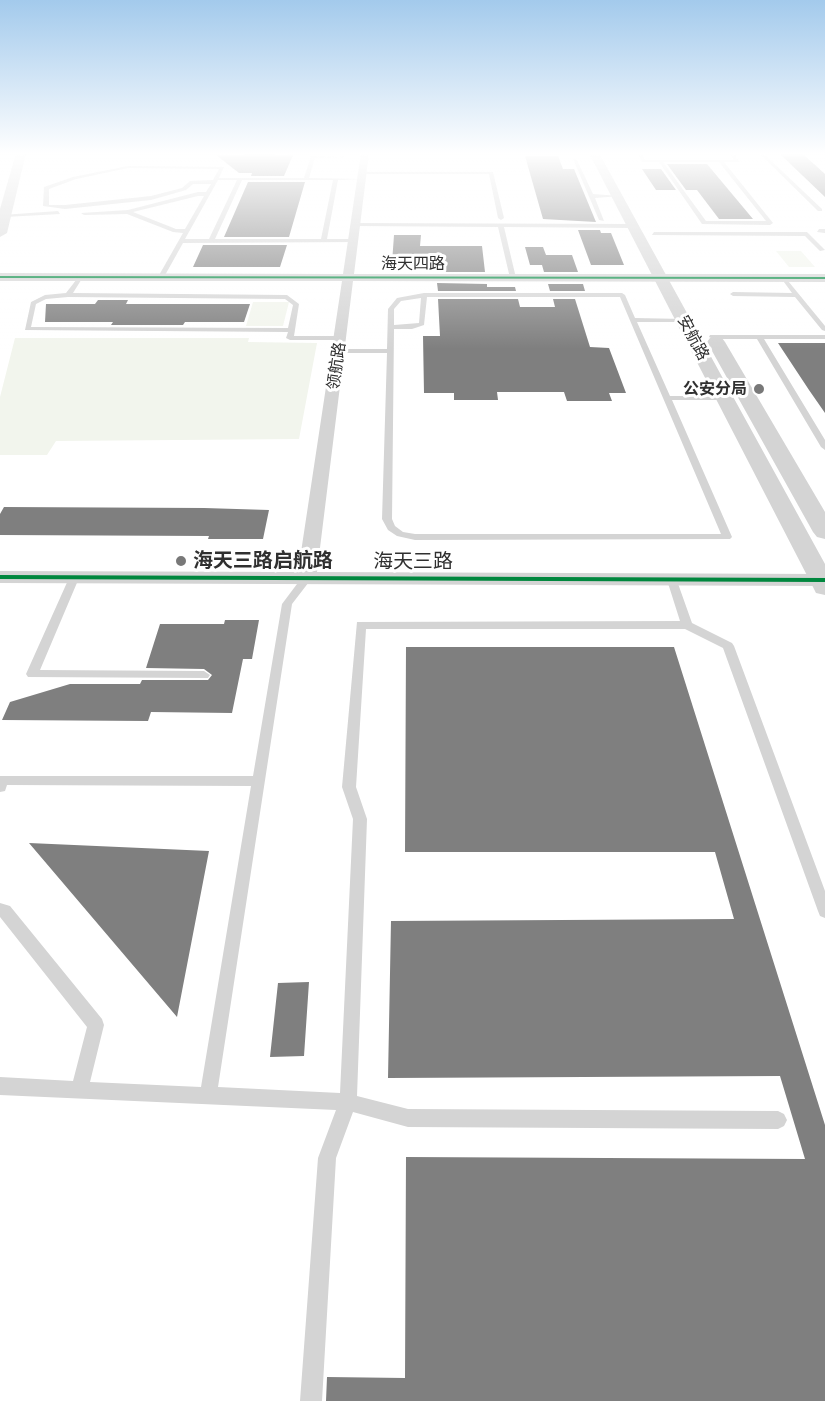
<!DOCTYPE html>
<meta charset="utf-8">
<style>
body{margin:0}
canvas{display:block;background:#fff}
</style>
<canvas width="825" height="1401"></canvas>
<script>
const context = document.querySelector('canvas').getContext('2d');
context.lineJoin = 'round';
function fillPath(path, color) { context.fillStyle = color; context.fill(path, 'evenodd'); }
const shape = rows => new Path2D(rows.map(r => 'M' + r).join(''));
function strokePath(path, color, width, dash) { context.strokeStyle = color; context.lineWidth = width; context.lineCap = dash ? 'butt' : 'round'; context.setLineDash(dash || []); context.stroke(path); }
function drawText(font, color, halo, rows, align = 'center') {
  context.font = font + ' Montserrat,"Noto Sans SC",sans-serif'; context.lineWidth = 6; context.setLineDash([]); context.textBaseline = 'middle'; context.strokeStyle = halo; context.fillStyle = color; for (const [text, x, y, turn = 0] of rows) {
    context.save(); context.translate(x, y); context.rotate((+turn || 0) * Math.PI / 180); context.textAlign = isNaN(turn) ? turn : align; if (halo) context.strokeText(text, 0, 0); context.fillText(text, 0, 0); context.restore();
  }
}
const green = shape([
 [776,251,801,251,815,267,789,267],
 [253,302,289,302,283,326,246,326],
 [15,338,249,338,248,342,317,343,299,439,56,441,47,455,0,455,0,397]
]);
const building = shape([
 [263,154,293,155,284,176,251,176,252,173,239,173,216,155],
 [780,154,803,154,825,174,825,197],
 [525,156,558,156,563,169,574,169,596,222,543,219],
 [667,164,707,164,753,219,719,219,697,190,686,190],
 [642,169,661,169,676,190,656,190],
 [248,182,305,182,289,237,224,237],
 [578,230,600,230,601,233,611,233,624,265,591,265],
 [394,235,421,235,420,246,482,246,485,272,436,272,435,263,392,263],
 [203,245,287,245,280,267,193,267],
 [525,247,543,247,546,255,572,255,578,272,544,272,542,265,530,265],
 [437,283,487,284,487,287,515,287,516,291,438,291],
 [548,284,583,284,585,291,550,291],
 [518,299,520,307,555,307,553,299,575,299,590,347,609,348,626,393,609,393,612,401,567,401,564,392,497,392,498,400,454,400,454,393,424,393,423,336,440,336,438,299],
 [98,300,128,300,126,304,250,304,244,322,185,322,183,325,111,325,113,322,45,322,46,304,95,304],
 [778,343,825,343,825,413,809,390],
 [4,507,204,508,269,510,263,539,208,539,209,536,0,535,0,514],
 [225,620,259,620,252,659,243,659,232,713,151,712,148,721,2,720,10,702,70,684,140,684,142,680,208,680,212,675,204,669,146,668,160,624,224,624],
 [406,647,674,647,825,1125,825,1401,326,1401,327,1377,405,1378,406,1157,805,1159,780,1076,388,1078,391,921,734,919,715,852,405,852],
 [29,843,209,851,177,1017],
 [309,982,304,1056,270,1057,278,983]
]);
const service = shape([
 [637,153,641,153,645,160,734,160,729,153,733,153,740,162,724,162,773,223,770,225,702,224,659,162,642,162,637,153],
 [663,162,719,162,766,221,706,221,663,162],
 [759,153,763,153,822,209,822,211,818,211,759,153],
 [311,156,347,157,315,158,309,178,364,179,338,180,327,239,354,239,356,242,183,243,164,277,161,279,158,277,183,233,173,232,127,214,84,215,81,213,128,210,198,192,206,192,211,184,193,184,186,190,151,200,65,209,43,206,44,187,73,177,128,166,224,167,219,178,304,178,311,156],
 [128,168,219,169,213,180,190,181,182,188,151,196,65,205,49,205,49,189,76,179,128,168],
 [218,180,237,180,209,239,185,239,218,180],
 [242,180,333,180,321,239,215,239,242,180],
 [198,196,204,196,185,229,176,229,133,212,198,196],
 [573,159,577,160,593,194,620,196,595,198,604,221,599,220,573,159],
 [363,172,493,172,504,218,501,220,498,218,489,174,361,174,363,172],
 [58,211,60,214,5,217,2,215,58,211],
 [356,223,631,224,634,226,631,228,504,227,516,278,513,280,510,278,498,227,354,226,356,223],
 [819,229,825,229,825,233,817,232,819,229],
 [654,232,807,232,825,250,820,251,805,236,652,235,654,232],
 [80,275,83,277,73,293,287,295,299,304,294,336,340,336,344,338,340,340,290,340,286,338,288,332,25,330,31,302,45,295,66,293,80,275],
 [68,297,285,299,293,305,288,328,31,327,36,304,46,299,68,297],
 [784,276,825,326,825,331,822,330,795,297,733,296,730,294,733,292,792,293,781,278,784,276],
 [424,293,622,293,625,295,635,318,685,319,686,320,683,322,637,322,670,396,724,396,728,398,724,400,672,400,732,537,730,539,415,540,397,536,388,530,382,519,387,353,339,353,335,351,339,349,387,349,388,309,397,298,424,293],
 [427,297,620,297,721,534,415,534,403,532,395,526,392,519,394,329,412,329,424,325,427,297],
 [421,298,419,323,394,325,394,309,401,301,421,298],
 [710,335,825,335,825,339,764,339,825,440,825,450,821,447,757,339,713,339,709,337,710,335],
 [74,575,79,578,40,670,204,671,210,675,208,678,28,677,26,674,69,578,74,575],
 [307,575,312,578,292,604,218,1087,340,1093,353,819,342,787,357,622,680,621,667,580,672,577,676,578,692,623,732,643,734,646,825,891,825,918,820,916,818,911,723,648,685,629,366,629,356,787,367,819,357,1096,408,1109,778,1111,784,1114,787,1120,784,1126,778,1129,408,1127,353,1112,336,1158,322,1401,300,1401,318,1158,336,1110,0,1095,0,1077,73,1081,87,1027,0,917,0,903,10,906,102,1019,104,1025,90,1082,201,1087,251,786,7,785,5,791,0,792,0,776,253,776,282,604,303,576,307,575]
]);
const minor = shape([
 [361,153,369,153,354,274,825,274,825,282,353,281,317,572,825,574,825,586,0,583,0,571,298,572,342,281,0,281,0,273,343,274,361,153]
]);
const tertiary = shape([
 [16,153,26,153,7,233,0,237,0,209,16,153],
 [589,153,599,153,825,564,825,595,816,593,813,587,589,153],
 [716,337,722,338,725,342,825,512,825,539,817,537,813,532,707,342,710,338,716,337]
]);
const cycleway = shape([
 [0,276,825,277,825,279,0,278,0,276],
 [0,575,825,578,825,582,0,579,0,575]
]);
const markers = [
 [759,389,6,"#787878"],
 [181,561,6,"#787878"]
];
const farStreetnames = [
 ["海天四路",413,264],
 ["安航路",693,338,62],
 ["领航路",337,366,-82]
];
const farPoinames = [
 ["公安分局",747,389]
];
const poiNames = [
 ["海天三路启航路",193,561]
];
const streetNames = [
 ["海天三路",413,562]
];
fillPath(green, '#f2f5ed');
fillPath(building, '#7f7f7f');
fillPath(service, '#d4d4d4');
fillPath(minor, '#d4d4d4');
fillPath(tertiary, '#d4d4d4');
fillPath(cycleway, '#00873e');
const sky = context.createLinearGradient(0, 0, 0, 349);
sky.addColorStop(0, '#a3caec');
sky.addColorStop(0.44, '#fff');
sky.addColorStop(1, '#ffffff00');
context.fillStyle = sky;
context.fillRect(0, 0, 825, 349);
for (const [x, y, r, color] of markers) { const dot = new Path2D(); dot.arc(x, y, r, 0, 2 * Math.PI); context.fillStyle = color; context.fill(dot); strokePath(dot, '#fff', 2); }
drawText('16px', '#303030', '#fff', farStreetnames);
drawText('bold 16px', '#303030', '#fff', farPoinames, 'right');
drawText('bold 20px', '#303030', '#fff', poiNames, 'left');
drawText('20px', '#303030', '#fff', streetNames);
</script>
